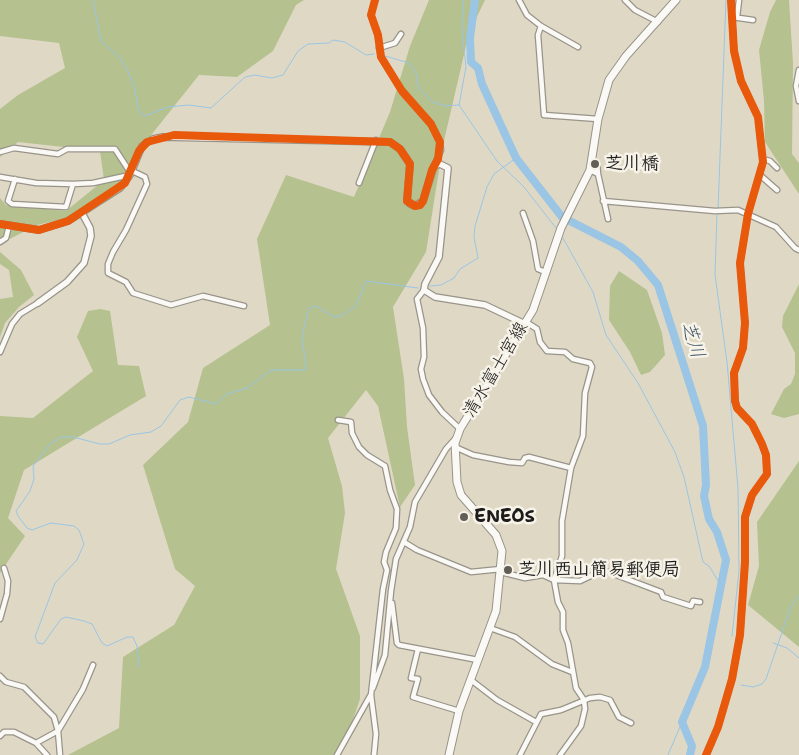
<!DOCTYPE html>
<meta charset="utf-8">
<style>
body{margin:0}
canvas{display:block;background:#dfd8c5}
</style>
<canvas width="799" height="755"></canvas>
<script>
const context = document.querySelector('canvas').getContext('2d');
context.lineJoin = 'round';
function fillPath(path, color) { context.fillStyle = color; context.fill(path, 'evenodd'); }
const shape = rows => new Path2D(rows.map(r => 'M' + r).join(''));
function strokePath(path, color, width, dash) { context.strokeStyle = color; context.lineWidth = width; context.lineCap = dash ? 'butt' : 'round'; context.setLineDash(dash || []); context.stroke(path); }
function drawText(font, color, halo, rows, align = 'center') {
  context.font = font + ' "Shantell Sans","Klee One",sans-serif'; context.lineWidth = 5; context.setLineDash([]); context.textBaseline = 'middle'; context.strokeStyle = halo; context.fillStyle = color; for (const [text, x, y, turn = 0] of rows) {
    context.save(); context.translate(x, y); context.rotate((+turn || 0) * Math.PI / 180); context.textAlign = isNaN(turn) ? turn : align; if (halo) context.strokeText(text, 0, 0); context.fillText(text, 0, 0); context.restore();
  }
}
const forest = shape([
 [0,0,304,0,296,5,273,51,237,77,199,75,148,139,121,189,89,213,37,225,0,244,0,198,6,205,66,211,104,180,100,151,18,142,0,157,0,109,18,95,65,68,59,43,0,36],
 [429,0,485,0,469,33,443,145,426,252,393,307,404,379,407,427,415,485,400,507,378,406,366,390,328,438,342,486,345,513,336,569,360,636,360,699,341,755,68,755,119,728,123,657,174,625,195,586,175,569,143,465,188,422,203,368,270,325,257,239,286,175,354,197,390,112,410,46],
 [776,0,789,0,793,63,792,154,799,163,799,194,765,142,764,101,759,50,770,12],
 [0,252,21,270,34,295,19,307,5,323,0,337,0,299,13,297,9,270,0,264],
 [619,271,647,290,662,333,665,355,650,372,641,375,630,352,609,320,610,286],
 [799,284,799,414,784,418,771,414,784,389,791,384,795,374,795,353,782,327,783,316],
 [100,309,110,311,118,365,139,366,146,396,24,470,8,518,25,536,0,573,0,416,33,418,93,371,77,337,88,311],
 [799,461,799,647,748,605,759,566,757,522]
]);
const stream = shape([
 [93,0,101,41,120,58,128,71,134,86,139,112,145,116,168,107,189,105,211,108,245,77,255,75,272,78,283,75,298,51,308,44,329,43,333,40,345,42,366,55,374,54],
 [463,0,462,30,466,67,459,105,497,161,524,187,556,228],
 [385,56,409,63,416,73,419,89,433,102,445,106,459,105],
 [718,209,726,0],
 [717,213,715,275,727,362,738,488,739,571,732,636],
 [563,238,593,292,606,335,638,383,675,452,684,477,703,562,709,566,720,584],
 [430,286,441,285,454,278,460,269,478,258,474,237,475,226,487,187,494,174,516,158],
 [773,643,787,648,799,658],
 [139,667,137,646,133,637,127,637,107,646,102,643,92,624,84,621,66,617,61,619,43,644,38,643,35,637,55,583,77,560,84,544,79,530,74,526,51,523,32,530,27,528,18,516,16,511,30,491,34,479,33,466,37,461,49,445,61,437,73,437,100,444,109,444,130,435,151,432,161,426,180,400,189,397,216,404,227,394,247,388,271,370,305,370,306,367,302,336,309,308,316,306,334,317,341,316,356,306,366,281,418,288],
 [741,685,753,687,762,684,766,679,791,606,799,596],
 [668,755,682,722]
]);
const river = shape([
 [475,0,470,38,471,62,478,68,482,84,516,158,562,217,621,247,638,261,658,285,703,426,706,485,704,496,709,519,717,532,726,560,705,667,682,722,692,746,690,755]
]);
const minor = shape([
 [375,0,371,15,378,35,381,57,402,91,431,124,440,142,441,150,434,166],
 [519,0,527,15,541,26,578,47],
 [625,0,635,10,658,22],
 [732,17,753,20],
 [737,17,739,0],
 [541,26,538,35,544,115,598,119],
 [379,48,395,43,401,34],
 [799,70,796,86,799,101],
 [0,152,14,148,58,154,67,149,115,149,128,169,145,177,147,184,126,230,113,252,108,264,108,273,126,282,133,293,171,305,203,296,244,306],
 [763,159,770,161,777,168],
 [597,163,598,174],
 [590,170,598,174,608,219],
 [761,176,777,190],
 [0,177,36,183,73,184,93,183,130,175],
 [15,179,8,201,12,204,66,207,73,184],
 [359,183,376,140],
 [603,201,715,211,738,210,776,227,795,248,799,250],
 [523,213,533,241,538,269,545,272],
 [0,242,6,238,9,226],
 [424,290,417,299,423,328,424,357,421,369,423,379,429,395,442,412,460,429],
 [526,322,537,329,540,342,547,351,565,352,573,359,590,363,592,367,585,393,583,436,571,468,562,521,562,556,554,580,558,602,563,612,563,630,568,643,576,688,584,700,585,709,581,726,560,755],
 [0,352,12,324,20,314,38,303],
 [338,420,351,422,352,433,359,447,367,455,385,466,390,490,397,509,396,528,386,552,384,562,387,570,383,589,371,695,376,734,374,755],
 [455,447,473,455,509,462,522,463,525,458,529,457,571,468],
 [404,542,417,550,471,572,501,569],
 [501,572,525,578,543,575,554,580,580,581,603,570,661,592,663,597,691,606,693,601,700,602],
 [392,603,397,643,399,645,478,660],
 [0,619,7,594,8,581,4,568],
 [490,628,515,637,552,664,572,672],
 [418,649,411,678,418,679,413,697,459,711],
 [0,676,6,682,24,687,54,717,58,731,60,755],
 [471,680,497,700,536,722],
 [373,688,385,655,391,591,396,559,410,527,415,502,446,449,455,439],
 [0,736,4,732,14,732,36,743,47,755],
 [36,743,58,731,83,689,93,665],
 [337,755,370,696],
 [520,755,541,714,561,710,590,698,600,697,610,700,619,717,631,723],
 [706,755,718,727,732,679,740,635,745,562,745,517,752,495,767,474,766,455,762,444,752,424,737,408,735,401,734,373,743,348,745,323,740,263,748,214,763,162,758,117,741,81,734,51,731,0]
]);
const tertiary = shape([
 [0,224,39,230,68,221,120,188,130,175,142,146,153,139,163,137,390,142,400,149,410,164,407,201,410,204,415,206,423,201,434,166,440,164,448,168,439,257,425,284,424,290,435,297,485,305,525,324],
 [38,303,67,282,84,263,91,236,90,228,82,213]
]);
const primary = shape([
 [449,755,459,711,496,611,502,551,496,535,461,495,457,482,455,443,460,429,533,310,561,228,590,170,598,119,609,80,626,56,676,0]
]);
const cycleway = shape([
 [0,224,39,230,68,221,125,183,139,151,147,142,174,135,390,142,400,149,410,164,407,201,415,206,420,205,423,201,432,170,438,159,440,142,431,124,402,91,381,57,378,35,371,15,375,0],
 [706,755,718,727,732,679,740,635,745,562,745,517,752,495,767,474,766,455,762,444,752,424,737,408,735,401,734,373,743,348,745,323,740,263,748,214,763,162,758,117,741,81,734,51,731,0]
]);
const markers = [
 [595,164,5,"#605e57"],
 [464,517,5,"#605e57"],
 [508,570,5,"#605e57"]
];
const poiNames = [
 ["芝川橋",605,164],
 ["ENEOS",474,517],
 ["芝川西山簡易郵便局",518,570]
];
const streetNames = [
 ["清水富士宮線",496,370,-59]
];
const waterNames = [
 ["芝川",692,340,72]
];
fillPath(forest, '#b5c28f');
strokePath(stream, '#9ac5e4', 1);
strokePath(river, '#9ac5e4', 8);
strokePath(minor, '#98948a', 7);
strokePath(tertiary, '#98948a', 8);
strokePath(primary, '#98948a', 9);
strokePath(minor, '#faf9f6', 4.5);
strokePath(tertiary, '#faf9f6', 5.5);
strokePath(primary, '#faf9f6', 7);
strokePath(cycleway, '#e8590c', 8);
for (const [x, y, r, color] of markers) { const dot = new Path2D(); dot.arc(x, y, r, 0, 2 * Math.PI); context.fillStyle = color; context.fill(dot); strokePath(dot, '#f7f3e8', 2); }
drawText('bold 18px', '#1c1c1c', '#f7f3e8', poiNames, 'left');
drawText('18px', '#1c1c1c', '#f7f3e8', streetNames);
drawText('italic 19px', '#3e5467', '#f7f3e8', waterNames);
</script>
